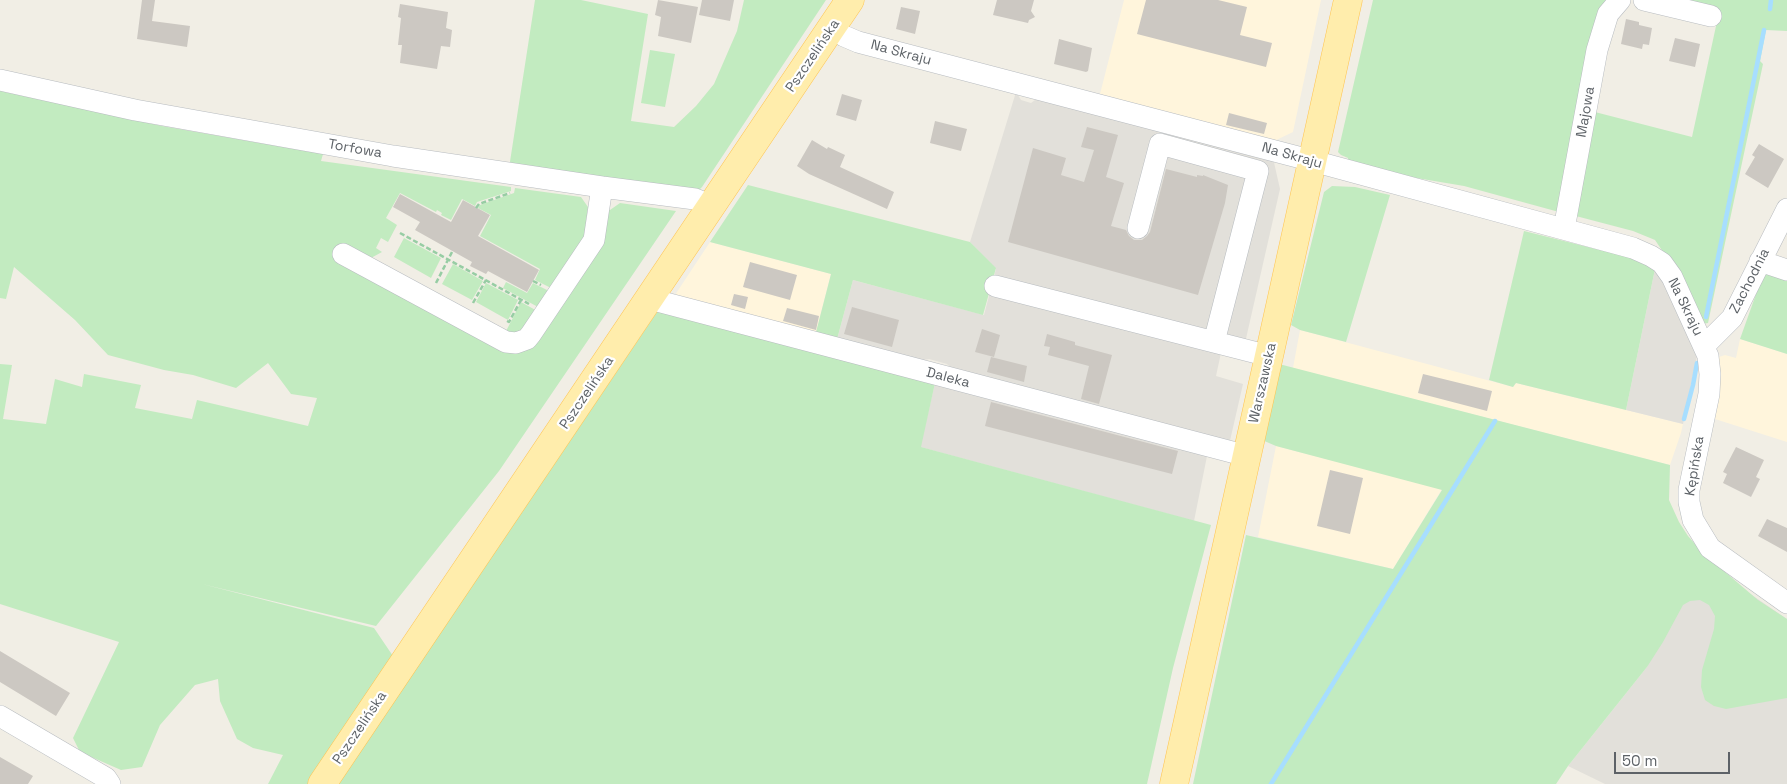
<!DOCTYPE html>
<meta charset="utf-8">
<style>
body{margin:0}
#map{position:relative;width:1787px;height:784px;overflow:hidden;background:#f1eee5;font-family:"Space Grotesk",sans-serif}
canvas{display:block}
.scale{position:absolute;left:1614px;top:752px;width:116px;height:22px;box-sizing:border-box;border:2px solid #5d6267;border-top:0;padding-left:6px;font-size:15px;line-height:18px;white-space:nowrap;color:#5d6267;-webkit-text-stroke:4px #fff;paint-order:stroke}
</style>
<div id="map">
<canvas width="1787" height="784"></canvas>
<div class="scale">50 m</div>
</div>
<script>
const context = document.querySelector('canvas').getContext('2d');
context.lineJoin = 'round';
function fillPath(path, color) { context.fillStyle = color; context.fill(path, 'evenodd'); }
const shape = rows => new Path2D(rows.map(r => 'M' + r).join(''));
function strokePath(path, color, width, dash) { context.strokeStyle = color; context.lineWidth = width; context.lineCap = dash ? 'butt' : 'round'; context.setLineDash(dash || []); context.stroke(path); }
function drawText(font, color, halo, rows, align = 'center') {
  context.font = font + ' "Space Grotesk",sans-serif'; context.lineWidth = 4.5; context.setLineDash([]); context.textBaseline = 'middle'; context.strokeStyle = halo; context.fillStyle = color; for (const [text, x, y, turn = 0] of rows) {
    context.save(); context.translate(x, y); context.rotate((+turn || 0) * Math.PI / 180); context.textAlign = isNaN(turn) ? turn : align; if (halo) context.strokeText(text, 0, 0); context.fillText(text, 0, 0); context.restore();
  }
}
const commercial = shape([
 [1124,0,1321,0,1293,132,1270,143,1114,102,1116,98,1100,94],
 [710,242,831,274,815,336,673,298],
 [1300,330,1513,387,1516,383,1683,424,1681,433,1670,465,1293,368],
 [1740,339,1787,354,1787,442,1715,419,1720,393,1719,357,1725,355,1736,358],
 [1276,446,1442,489,1393,569,1258,537]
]);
const industrial = shape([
 [1016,92,1021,100,1031,103,1039,97,1273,158,1280,189,1245,343,1224,339,1216,376,1243,384,1229,445,955,373,947,364,929,359,913,362,836,343,853,280,984,315,996,269,970,242],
 [1656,264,1697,356,1683,424,1626,410],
 [935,383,1208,451,1194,521,920,447],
 [1664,535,1787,619,1787,784,1605,784,1568,766,1647,667]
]);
const green = shape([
 [535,0,581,0,648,14,631,121,674,127,696,106,714,84,737,31,744,0,826,0,702,187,698,191,509,168],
 [1373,0,1607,0,1559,212,1464,186,1363,169,1347,164,1348,158,1341,155,1338,152],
 [1673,0,1787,0,1787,31,1766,30,1760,61,1763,64,1708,323,1702,324,1684,283,1655,240,1633,231,1572,215,1591,111,1692,137,1716,26,1715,12],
 [650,50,675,54,665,107,641,103],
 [0,81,5,92,162,126,323,154,321,161,511,187,511,191,477,202,475,206,462,199,451,220,441,215,442,213,437,210,436,212,400,193,386,218,397,225,388,242,381,238,376,248,382,252,371,258,514,350,604,209,610,210,620,203,676,211,499,471,376,626,202,584,374,628,395,659,308,784,268,784,283,755,253,748,237,739,220,701,218,679,195,685,160,725,142,767,121,770,80,752,73,738,119,642,0,604,0,364,12,365,3,419,46,424,55,379,82,387,84,374,141,385,135,408,192,419,197,400,308,426,317,398,291,394,268,363,236,388,193,375,164,370,108,355,75,320,14,267,6,299,0,298],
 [748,185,970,242,996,268,983,315,853,280,836,343,815,336,831,274,710,242],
 [1332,186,1355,187,1390,195,1346,342,1300,330,1291,325,1324,192],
 [515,188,581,197,588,207,584,240,551,288,535,280,540,269,480,236,491,215,478,208,480,205,514,193],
 [1524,231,1656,264,1626,410,1516,383,1513,387,1489,380],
 [404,238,441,258,431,278,394,257],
 [453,264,483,281,472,300,442,284],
 [1765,269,1787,273,1787,354,1740,339],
 [506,282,527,293,533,283,549,291,538,307,503,288],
 [486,283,518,300,508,320,476,302],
 [521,302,539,312,525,332,504,335],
 [659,309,935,383,921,447,1211,525,1173,668,1147,784,338,784],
 [1279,364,1670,465,1669,500,1679,522,1688,536,1704,554,1758,600,1787,619,1787,698,1726,709,1714,706,1705,700,1701,687,1702,670,1714,629,1715,616,1709,605,1700,600,1690,601,1683,605,1663,642,1647,667,1568,766,1556,784,1193,784,1246,535,1393,569,1442,490,1276,446,1262,440]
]);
const stream = shape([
 [1770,9,1771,0],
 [1706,317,1764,30],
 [1684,419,1693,385,1697,363],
 [1271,784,1495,421]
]);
const building = shape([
 [142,0,155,0,152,21,190,26,187,47,137,39],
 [658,0,698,7,691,43,658,36,661,17,655,15],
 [702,0,734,0,730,21,699,15],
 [997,0,1034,0,1031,11,1035,17,1029,20,1028,23,993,15],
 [1146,0,1218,0,1247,7,1240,35,1272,43,1266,67,1137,34],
 [400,4,448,12,446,28,452,30,450,47,441,46,437,69,400,63,402,45,398,45,401,18,398,17],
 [901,7,920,11,915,34,896,29],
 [1626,19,1639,22,1639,25,1652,28,1649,45,1643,44,1642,49,1621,44],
 [1675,38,1700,44,1695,67,1669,61],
 [1059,39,1092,48,1088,71,1086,72,1054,64],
 [842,94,862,100,856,121,836,115],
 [1229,113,1267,123,1264,134,1226,125],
 [935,121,967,129,961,151,930,143],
 [1087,127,1118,135,1106,177,1124,183,1111,226,1126,230,1129,236,1134,240,1142,240,1147,236,1150,232,1166,169,1197,177,1197,175,1203,176,1203,175,1228,185,1225,203,1198,295,1008,242,1033,148,1066,158,1061,175,1084,182,1094,150,1081,147],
 [812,140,827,149,828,147,845,155,840,167,894,192,887,209,809,174,797,166],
 [1759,144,1784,159,1768,188,1745,174,1755,157,1752,155],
 [400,194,451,222,463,200,490,215,478,236,539,270,527,292,488,271,486,274,470,266,472,262,415,230,420,222,393,207],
 [750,262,797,275,790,300,743,287],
 [734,294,748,297,745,309,731,305],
 [852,307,899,320,892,347,844,334],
 [787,308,819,316,816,330,783,321],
 [982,329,1000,335,994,357,975,352],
 [1047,334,1075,342,1075,345,1112,355,1099,404,1081,399,1089,366,1048,355,1050,347,1044,346],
 [991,357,1027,366,1024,382,987,372],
 [1423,374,1492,391,1487,411,1418,393],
 [991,402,1178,451,1172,474,985,426],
 [1736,447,1764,460,1756,477,1760,479,1751,497,1723,483,1727,474,1723,472],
 [1330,470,1363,478,1350,534,1317,526],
 [1767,519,1787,528,1787,552,1758,536],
 [0,651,70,693,56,716,0,682],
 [0,757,33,776,28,784,0,784]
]);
const path = shape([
 [476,208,479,204,510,193],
 [400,233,529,304],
 [533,281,541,285],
 [436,283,452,252],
 [473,303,486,280],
 [507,321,509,322,521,300]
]);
const minor = shape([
 [1644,0,1711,16],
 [832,28,844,36,858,42,1313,161,1633,248,1651,256,1662,263,1672,277,1708,356,1710,374,1709,394,1689,490,1689,502,1693,520,1710,548,1787,603],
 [0,80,135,110,393,156,602,187,695,199,712,206],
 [1138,228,1160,144,1258,171,1214,342],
 [1564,229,1597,50,1608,14,1620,0],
 [343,254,506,342,516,343,527,339,531,334,594,240,602,187],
 [1760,261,1787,270],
 [995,286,1269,356],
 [650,299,1247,456],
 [1704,346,1732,318,1787,209],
 [0,716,106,778,110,784]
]);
const major = shape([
 [322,784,850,0],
 [1174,784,1348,0]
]);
const streetNames = [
 ["Na Skraju",901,53,15],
 ["Pszczelińska",813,56,-56],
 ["Majowa",1586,112,-80],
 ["Torfowa",355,149,10],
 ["Na Skraju",1292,156,16],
 ["Zachodnia",1750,281,-63],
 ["Na Skraju",1685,307,64],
 ["Daleka",948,378,15],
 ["Warszawska",1263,383,-77],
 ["Pszczelińska",587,393,-56],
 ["Kępińska",1695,466,-81],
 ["Pszczelińska",360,728,-56]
];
fillPath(commercial, '#fff5dc');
fillPath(industrial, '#e2e0da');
fillPath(green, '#c2ebc0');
strokePath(stream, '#a7deff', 4.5);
fillPath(building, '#ccc8c2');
strokePath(minor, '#b8bcc0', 22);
strokePath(major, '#ffc450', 29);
strokePath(path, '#97cda4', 2.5, [5, 2.5]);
strokePath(minor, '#fff', 21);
strokePath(major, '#ffedac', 28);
drawText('14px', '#5d6267', '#fff', streetNames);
</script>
